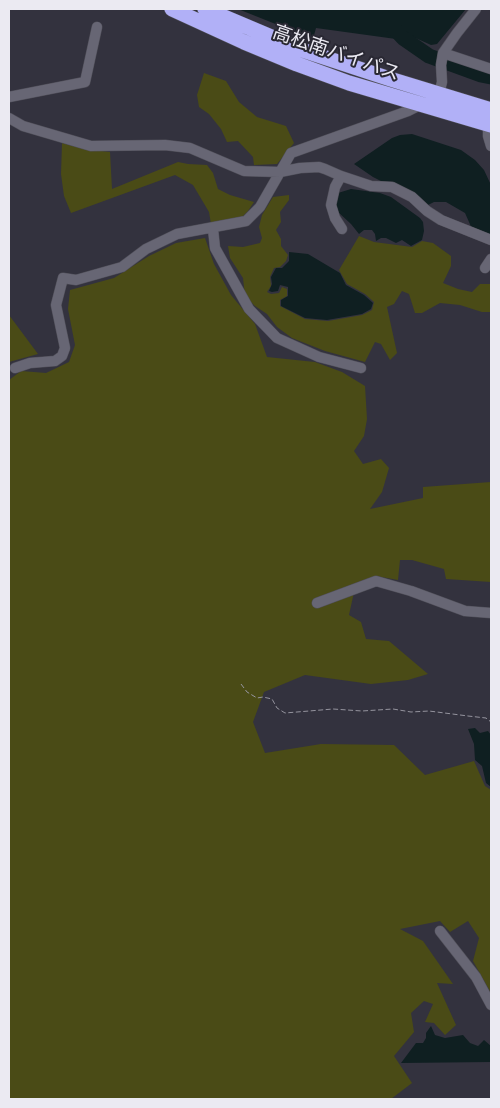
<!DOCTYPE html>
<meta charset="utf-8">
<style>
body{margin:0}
#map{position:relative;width:500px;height:1108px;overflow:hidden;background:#33323e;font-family:"Sofia Sans Condensed",sans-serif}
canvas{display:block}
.frame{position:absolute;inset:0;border:10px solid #ebeaf2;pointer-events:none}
</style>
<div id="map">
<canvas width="500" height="1108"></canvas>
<div class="frame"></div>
</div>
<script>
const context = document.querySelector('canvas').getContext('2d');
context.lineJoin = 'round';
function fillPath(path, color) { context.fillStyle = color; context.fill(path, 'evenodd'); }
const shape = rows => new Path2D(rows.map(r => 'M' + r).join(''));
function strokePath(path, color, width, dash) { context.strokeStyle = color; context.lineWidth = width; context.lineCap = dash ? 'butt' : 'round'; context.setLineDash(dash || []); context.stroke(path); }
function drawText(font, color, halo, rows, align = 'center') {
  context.font = font + ' "Sofia Sans Condensed","Noto Sans JP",sans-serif'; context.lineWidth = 4; context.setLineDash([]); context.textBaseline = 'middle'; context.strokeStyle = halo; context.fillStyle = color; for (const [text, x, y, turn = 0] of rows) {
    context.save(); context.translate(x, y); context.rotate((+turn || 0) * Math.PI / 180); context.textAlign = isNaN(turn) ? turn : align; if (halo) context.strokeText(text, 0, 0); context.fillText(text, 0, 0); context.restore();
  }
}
const green = shape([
 [204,73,226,81,239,102,257,117,286,126,294,143,277,164,254,165,253,157,238,141,227,142,221,129,209,114,199,107,197,95],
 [62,143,85,149,110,152,112,189,178,162,188,164,207,165,213,173,218,189,230,195,254,202,248,211,238,221,211,224,209,212,193,185,175,175,71,213,64,196,61,174],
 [289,195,289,200,280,212,281,222,276,230,281,239,281,246,288,255,286,261,280,267,274,268,270,277,271,286,267,292,271,294,279,293,282,287,287,289,287,296,280,300,280,306,305,319,328,321,362,315,372,310,374,302,365,294,347,284,339,270,359,236,374,242,412,247,422,241,433,243,451,256,451,266,443,283,458,289,472,292,480,284,491,284,491,312,482,312,460,305,440,303,422,313,415,313,409,294,402,291,394,304,387,307,397,353,390,360,381,344,375,342,365,362,325,351,292,338,277,327,267,314,255,306,245,296,243,278,230,258,228,246,243,247,260,243,262,238,259,227,262,215,273,197],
 [205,238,214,264,231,295,255,324,267,357,315,362,342,372,365,386,367,419,364,436,354,451,363,464,381,459,389,468,382,492,370,509,423,498,423,487,491,482,491,582,446,579,444,569,412,560,400,560,398,580,376,576,356,583,349,615,361,622,366,639,389,641,428,674,408,680,371,684,305,675,264,692,253,722,265,753,321,744,394,745,425,775,474,761,485,786,491,790,491,993,473,961,479,938,468,921,450,932,440,921,400,929,423,941,453,984,437,983,456,1025,445,1035,434,1023,425,1022,433,1004,424,1001,411,1013,414,1032,394,1056,412,1083,391,1099,9,1099,9,380,21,371,46,373,69,362,75,345,68,309,70,290,114,278,149,256,176,243],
 [9,315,38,354,9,362]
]);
const water = shape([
 [238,9,466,9,437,44,431,45,409,35,403,38,396,39,316,28,313,39],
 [412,134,461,150,475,160,484,170,491,185,491,237,473,231,465,213,446,202,434,202,428,205,373,177,354,164,392,138,400,135],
 [351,189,380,193,391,197,420,218,423,222,424,231,422,240,411,246,402,240,396,243,386,238,381,238,376,241,375,234,372,230,364,230,359,234,351,224,338,212,336,206,338,193],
 [289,252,308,254,340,273,346,285,364,295,373,303,371,309,362,314,327,320,305,318,281,306,281,300,288,296,288,287,280,285,278,291,272,292,269,291,272,284,271,277,276,268,282,268,289,261],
 [475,728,480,733,488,731,491,735,491,787,486,783,482,766,475,760,474,744,468,729],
 [431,1026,435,1035,445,1038,463,1035,470,1043,478,1046,484,1040,491,1046,491,1062,401,1063,416,1043,423,1043,426,1038,426,1033]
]);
const river = shape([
 [376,9,403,38,429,56,481,75,491,77]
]);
const path = shape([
 [241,684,247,692,257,698,263,697,272,699,277,708,285,713,333,709,362,711,393,709,411,712,429,711,468,716,486,718,491,722]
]);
const minor = shape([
 [443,53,491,69],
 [435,96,439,94,442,82,441,65,443,53,457,33,476,9],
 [9,97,85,82,97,27],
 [9,118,23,126,91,146,165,145,190,148,244,171,280,172,300,168,319,167,325,169,341,176,371,186,392,187,412,197,427,211,441,220,491,240],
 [488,120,488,136,491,146],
 [341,176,335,187,331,205,335,218,342,229],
 [213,229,215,248,249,309,277,338,319,357,361,368],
 [485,268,491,259],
 [15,368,30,363,55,361,62,356,65,348,56,305,63,278,76,280,122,267,146,249,177,234,246,221,260,207,291,153,408,111,422,104],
 [317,603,376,581,411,591,465,611,491,613],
 [440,931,476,977,491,1005]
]);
const highway = shape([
 [172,9,244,42,297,64,349,83,491,125],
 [205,9,302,50,390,79,491,110]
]);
const streetNames = [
 ["高松南バイパス",336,54,19]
];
fillPath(green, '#4a4b16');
fillPath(water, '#0f1f21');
strokePath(river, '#0f1f21', 15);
strokePath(minor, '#51505a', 11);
strokePath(highway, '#51505a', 16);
strokePath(path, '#95949e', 1, [5, 2.5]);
strokePath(minor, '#676674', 10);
strokePath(highway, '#b1b0f7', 15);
drawText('19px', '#ebeaf2', '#292833', streetNames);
</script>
